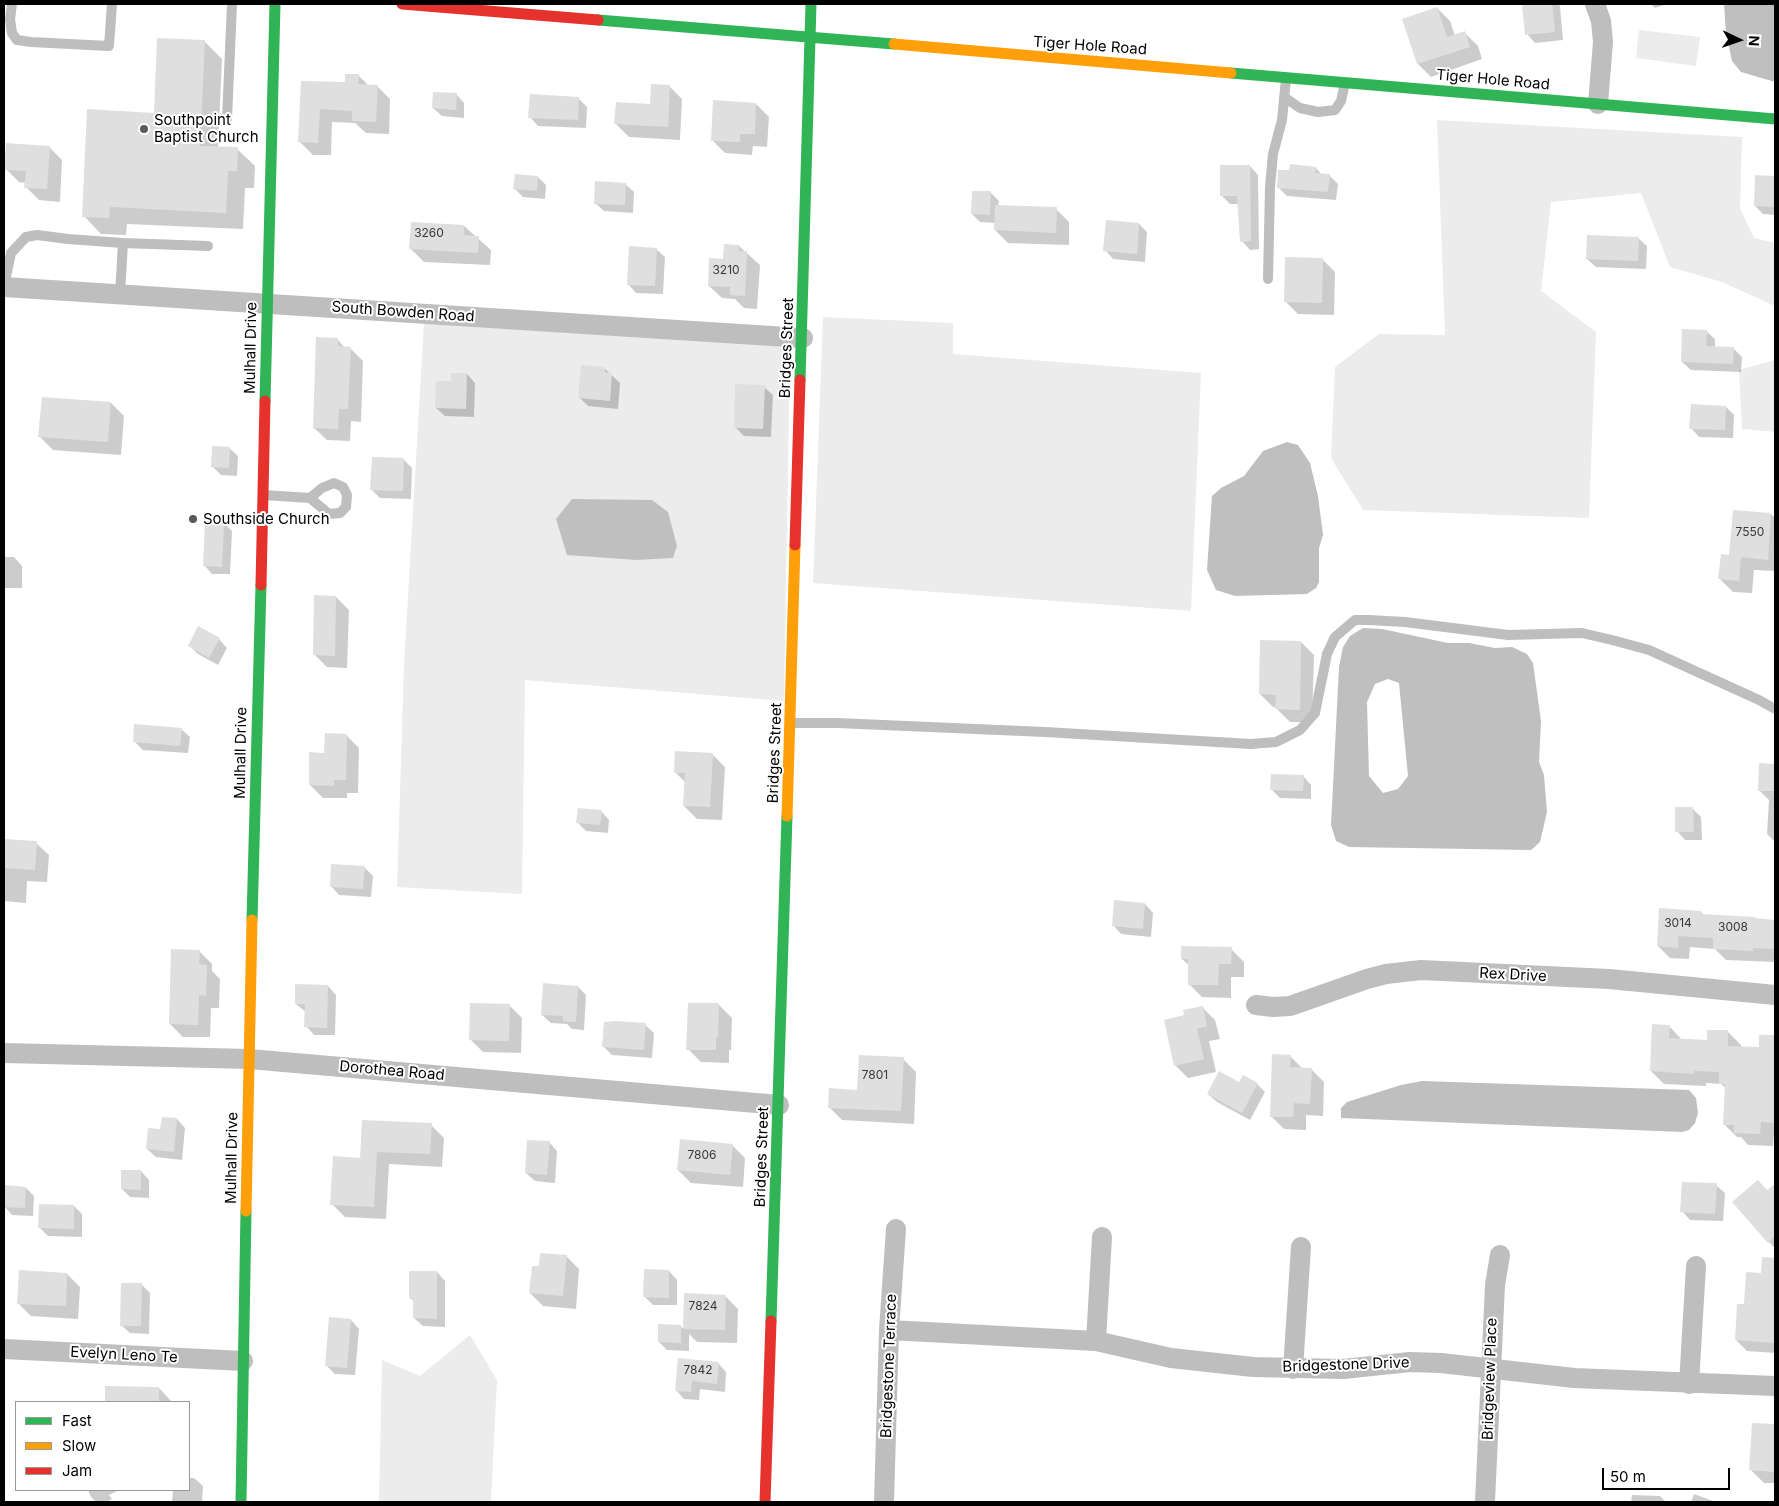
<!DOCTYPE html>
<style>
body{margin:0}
#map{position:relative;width:1779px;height:1506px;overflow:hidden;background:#fff;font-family:Inter,sans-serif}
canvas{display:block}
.frame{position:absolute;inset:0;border:5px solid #000;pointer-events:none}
.legend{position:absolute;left:15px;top:1401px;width:175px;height:90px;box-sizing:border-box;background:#fff;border:1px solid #999;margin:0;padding:6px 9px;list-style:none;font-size:15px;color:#000}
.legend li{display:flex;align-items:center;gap:10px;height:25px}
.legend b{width:25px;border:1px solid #999}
.north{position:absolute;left:1714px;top:15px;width:50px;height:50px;-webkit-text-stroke:4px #fff;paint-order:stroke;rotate:93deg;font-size:14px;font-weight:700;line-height:20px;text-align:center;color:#000}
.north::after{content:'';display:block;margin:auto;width:18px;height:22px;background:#000;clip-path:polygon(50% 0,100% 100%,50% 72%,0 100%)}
.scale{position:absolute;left:1602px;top:1468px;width:128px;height:22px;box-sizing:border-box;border:2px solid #000;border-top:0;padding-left:6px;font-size:15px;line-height:18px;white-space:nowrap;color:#000;-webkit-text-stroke:4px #fff;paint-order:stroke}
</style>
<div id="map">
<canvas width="1779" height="1506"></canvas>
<div class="frame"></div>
<ul class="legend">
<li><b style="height:6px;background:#30b455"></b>Fast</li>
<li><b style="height:6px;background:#ff9f0a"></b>Slow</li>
<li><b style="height:6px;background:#e5322d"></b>Jam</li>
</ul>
<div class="north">N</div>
<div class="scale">50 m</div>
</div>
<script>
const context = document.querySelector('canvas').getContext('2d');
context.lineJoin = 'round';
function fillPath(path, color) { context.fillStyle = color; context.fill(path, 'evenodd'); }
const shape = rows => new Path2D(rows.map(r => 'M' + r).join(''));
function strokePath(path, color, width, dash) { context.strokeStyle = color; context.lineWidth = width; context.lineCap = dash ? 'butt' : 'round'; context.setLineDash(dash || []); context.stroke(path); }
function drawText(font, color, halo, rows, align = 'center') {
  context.font = font + ' Inter,sans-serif'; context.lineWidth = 4; context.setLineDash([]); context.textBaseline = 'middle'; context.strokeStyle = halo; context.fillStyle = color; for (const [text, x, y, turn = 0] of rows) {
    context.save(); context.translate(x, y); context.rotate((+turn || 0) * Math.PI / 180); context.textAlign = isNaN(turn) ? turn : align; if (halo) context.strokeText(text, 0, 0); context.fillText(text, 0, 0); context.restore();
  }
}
const green = shape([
 [1639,30,1700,37,1696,66,1636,58],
 [1437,120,1742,137,1740,208,1754,238,1775,243,1775,306,1722,282,1670,267,1641,193,1551,202,1541,291,1596,332,1589,518,1363,510,1331,458,1335,367,1379,334,1445,335],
 [823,317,953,323,953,354,1201,373,1191,611,813,583],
 [424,322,790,347,784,701,525,680,522,894,397,887,404,665],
 [1775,360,1775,432,1742,429,1739,370],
 [470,1335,497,1380,491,1502,379,1502,382,1360,420,1376]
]);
const water = shape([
 [1724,4,1775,4,1775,82,1741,72,1732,61,1726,33],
 [1287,442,1298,445,1310,463,1318,496,1323,535,1319,548,1319,582,1316,588,1307,594,1235,596,1216,590,1207,570,1212,496,1221,488,1244,476,1263,451],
 [572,499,652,500,668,512,677,546,673,558,636,560,567,555,556,519],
 [1363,628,1382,629,1448,643,1469,643,1495,648,1512,647,1527,654,1533,663,1541,721,1539,762,1544,775,1547,812,1540,842,1531,850,1349,847,1336,841,1331,825,1339,667,1343,647,1350,636],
 [1388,679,1399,683,1408,776,1398,789,1383,793,1369,776,1367,702,1375,684],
 [1422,1081,1689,1090,1696,1098,1698,1113,1695,1123,1689,1130,1682,1132,1341,1118,1341,1108,1347,1102,1401,1085]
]);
const shadow = shape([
 [1524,4,1557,4,1560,6,1563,40,1535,43,1527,34],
 [1651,4,1667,4,1655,8],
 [1437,8,1450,21,1455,36,1465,33,1478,46,1482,59,1431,77,1418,64,1404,20],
 [204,41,222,59,218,148,237,149,255,166,254,188,245,188,243,229,127,224,126,235,101,234,84,216],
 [358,75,369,86,377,86,390,99,389,134,366,133,355,123,332,122,331,155,313,155,300,142,302,82,346,84],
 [669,86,682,99,680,140,629,137,616,124,651,105],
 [456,94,464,103,464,118,442,116,433,108],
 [578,98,587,107,586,128,538,126,530,117],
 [756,104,769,117,767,147,753,146,752,155,725,153,712,140],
 [49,147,62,160,60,202,39,200,26,187,26,183,19,182,6,169],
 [1250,166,1258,175,1259,249,1250,250,1242,241,1239,204,1230,204,1222,196],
 [1316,168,1322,175,1329,175,1338,184,1336,200,1287,196,1278,187],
 [1756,176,1775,177,1775,215,1763,214,1755,206],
 [538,177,546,185,545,199,523,197,515,189],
 [625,184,634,192,633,213,604,211,595,203],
 [990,192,999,201,998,206,1056,209,1069,222,1069,245,1008,243,995,230,995,223,980,222,972,214],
 [1139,224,1147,232,1145,262,1113,259,1105,250],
 [464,226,491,250,490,265,424,262,411,249],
 [1638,238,1647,246,1646,269,1596,267,1587,259],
 [739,246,760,265,757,309,744,308,735,299,722,298,709,286,725,261],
 [656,249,665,257,663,294,636,293,628,284],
 [1322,259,1335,272,1334,315,1298,314,1285,301],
 [1706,331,1715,339,1715,348,1733,348,1742,357,1741,372,1691,370,1682,362],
 [338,340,345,348,350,348,363,361,361,422,351,421,350,441,327,440,314,428],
 [604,368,620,383,618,409,588,406,580,398],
 [467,374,475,383,474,417,445,416,436,408,452,382],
 [764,387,773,395,771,437,744,436,735,427],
 [111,403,124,416,121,455,53,450,40,437],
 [1726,407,1734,415,1733,438,1699,437,1691,428],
 [229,448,238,456,237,476,221,475,212,466],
 [404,460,412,468,411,499,380,498,371,489],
 [1771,514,1775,518,1775,571,1754,570,1752,593,1733,592,1720,579,1730,556],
 [223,522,232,531,230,574,212,574,204,565],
 [4,557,14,557,22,566,22,588,4,588],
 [336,597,349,610,347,668,327,667,314,654],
 [219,639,227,648,218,665,198,654,189,645],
 [1301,642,1314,655,1312,722,1290,722,1277,709,1277,707,1273,707,1260,694],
 [181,729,190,737,188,753,143,750,134,741],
 [346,735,359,748,358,793,347,793,347,798,323,798,310,785,326,754],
 [712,754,725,767,722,820,697,819,684,806,685,782,675,772],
 [1760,765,1775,765,1775,842,1767,834,1769,800,1759,790],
 [1303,776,1311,785,1311,799,1280,798,1272,790],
 [1693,809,1701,817,1702,840,1685,840,1677,831],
 [601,811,609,820,608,833,586,831,577,822],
 [4,841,36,843,49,855,47,882,27,881,26,903,4,901],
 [364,867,373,876,371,897,339,895,331,886],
 [1145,904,1153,913,1151,937,1121,934,1113,925],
 [1701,912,1704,915,1775,921,1775,962,1726,960,1715,949,1690,947,1689,959,1670,958,1658,946],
 [1231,949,1244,962,1244,977,1231,977,1231,998,1202,997,1189,984,1190,966,1182,959],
 [199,951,212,964,212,971,220,979,219,1008,211,1008,210,1037,183,1037,170,1024],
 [328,986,336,995,335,1035,314,1035,306,1026,306,1012,296,1004],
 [578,987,586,995,584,1030,572,1029,567,1024,551,1023,542,1015],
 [509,1005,522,1018,521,1053,483,1052,470,1039],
 [719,1005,732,1018,731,1050,729,1050,729,1063,701,1062,688,1049],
 [1202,1007,1215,1020,1220,1039,1209,1041,1216,1072,1188,1078,1175,1065],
 [645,1025,654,1033,652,1058,612,1055,603,1046],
 [1670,1027,1682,1040,1708,1042,1728,1032,1741,1045,1741,1048,1760,1048,1761,1036,1775,1036,1775,1135,1774,1135,1773,1146,1748,1145,1741,1137,1737,1137,1724,1124,1726,1088,1721,1084,1706,1083,1706,1086,1664,1084,1651,1071],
 [1290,1056,1303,1069,1311,1069,1324,1082,1323,1116,1306,1115,1306,1130,1284,1129,1271,1116],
 [903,1059,916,1072,914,1124,842,1120,829,1107,858,1091],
 [1240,1084,1257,1084,1265,1092,1250,1120,1217,1102,1208,1094],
 [177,1119,185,1128,182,1160,156,1157,147,1149,161,1131],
 [431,1125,444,1138,442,1167,389,1164,386,1219,345,1217,332,1204,361,1159],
 [549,1142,557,1151,555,1183,535,1181,526,1173],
 [732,1145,745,1158,743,1187,691,1183,678,1170],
 [141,1171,149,1180,149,1198,130,1197,122,1189],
 [1716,1185,1725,1193,1723,1221,1690,1220,1682,1211],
 [6,1186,26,1188,34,1196,33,1216,12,1215,4,1206],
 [1773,1187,1775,1189,1775,1248,1769,1242,1768,1192],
 [74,1206,82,1214,82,1237,48,1236,39,1227],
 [566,1256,579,1269,576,1309,543,1306,530,1293,540,1268],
 [1763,1258,1775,1259,1775,1353,1747,1351,1736,1340,1745,1306,1762,1275],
 [669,1271,677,1280,677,1305,653,1305,645,1297],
 [437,1272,445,1281,445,1327,423,1326,414,1318,415,1302,410,1298],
 [67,1274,80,1287,78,1319,31,1316,18,1303],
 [142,1285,150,1293,149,1334,130,1333,121,1325],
 [685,1295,725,1296,738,1309,737,1343,697,1342,689,1334,689,1351,667,1350,659,1342,680,1326,684,1329],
 [351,1320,359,1329,355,1375,335,1374,326,1365],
 [718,1363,726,1372,725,1392,700,1389,699,1400,684,1399,676,1390],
 [159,1388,172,1402,106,1401],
 [1753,1424,1775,1425,1775,1483,1764,1483,1751,1470],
 [189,1478,194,1478,203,1486,202,1502,172,1502,173,1490,189,1490],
 [88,1490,119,1490,109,1495,112,1499,106,1502,96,1502,91,1497],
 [1694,1494,1716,1502,1691,1502],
 [1632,1495,1660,1496,1666,1502,1631,1502]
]);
const building = shape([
 [1522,4,1552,4,1555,32,1525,35],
 [1437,7,1447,37,1465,31,1470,47,1417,64,1402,19],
 [157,38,205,40,200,146,238,147,237,171,228,171,226,213,110,207,109,218,82,217,87,109,154,113],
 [345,74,359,74,358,84,378,85,376,122,352,121,352,111,320,109,318,143,298,142,301,81,345,82],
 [651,84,670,85,668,127,614,124,616,102,650,104],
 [433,92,457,93,456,110,432,108],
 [530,94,579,97,578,120,528,118],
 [713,100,756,103,755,134,740,134,740,142,711,141],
 [6,143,50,146,47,189,24,188,26,171,4,170],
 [1290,164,1316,167,1315,173,1330,174,1328,192,1277,188,1278,170,1289,170],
 [1220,165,1250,165,1251,241,1240,242,1237,196,1220,196],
 [515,174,538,176,537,191,513,189],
 [1755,175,1775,176,1775,207,1754,206],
 [595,181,626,183,625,205,594,204],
 [972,191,991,191,990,215,971,214],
 [995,205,1057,207,1056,233,994,230],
 [1106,220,1139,223,1137,254,1103,251],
 [411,222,464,225,464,235,479,236,478,253,409,249],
 [1587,235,1639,237,1638,261,1586,259],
 [724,244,739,245,739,251,747,251,745,296,730,295,730,287,708,286,709,258,723,259],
 [629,246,657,248,655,286,627,285],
 [1285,257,1323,258,1322,303,1284,302],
 [1682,329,1707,330,1706,346,1734,347,1733,364,1681,362],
 [316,337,338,338,338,346,351,347,348,409,339,409,338,429,313,428],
 [581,365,605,367,605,372,612,373,610,401,578,398],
 [451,373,467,373,466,409,435,408,436,381,451,381],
 [735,384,765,385,763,429,734,428],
 [42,397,111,402,108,442,38,437],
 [1691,404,1726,406,1725,430,1689,429],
 [212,446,230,447,229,468,211,467],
 [372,457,404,458,403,491,370,490],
 [1733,510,1771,513,1768,560,1741,557,1739,581,1718,579,1721,554,1729,555],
 [205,520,224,521,222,567,203,566],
 [314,595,336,596,335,656,313,655],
 [198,626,220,638,209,658,188,646],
 [1260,640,1301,641,1300,710,1275,709,1276,695,1259,694],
 [134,724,182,728,180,746,133,742],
 [325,733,347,734,346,780,334,780,334,786,309,785,309,752,324,753],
 [675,751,713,753,710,807,683,806,685,773,674,773],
 [1759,763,1775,764,1775,791,1758,791],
 [1271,774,1304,775,1303,791,1270,790],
 [1675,807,1693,807,1694,832,1675,832],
 [578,808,602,810,600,825,576,823],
 [4,839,37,841,35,870,4,868],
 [331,864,365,866,363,889,330,887],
 [1114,900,1145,903,1143,929,1112,926],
 [1659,908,1701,911,1701,914,1755,917,1755,918,1775,920,1775,949,1753,948,1753,951,1713,949,1713,938,1678,936,1678,948,1657,946],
 [1181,946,1232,947,1231,964,1219,964,1218,985,1188,985,1188,959,1181,959],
 [171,949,200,950,199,964,207,965,206,996,199,995,198,1025,169,1024],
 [543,983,578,986,576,1022,563,1021,563,1016,541,1015],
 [295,984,328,985,327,1028,304,1027,305,1004,295,1004],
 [470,1003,510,1004,509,1041,469,1040],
 [688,1003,719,1003,718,1037,716,1037,716,1050,686,1050],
 [1203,1006,1207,1026,1197,1029,1204,1059,1174,1066,1164,1020,1184,1015,1183,1010],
 [616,1021,646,1023,644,1050,602,1047,604,1022],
 [1652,1024,1670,1025,1669,1038,1707,1040,1707,1030,1728,1030,1728,1046,1759,1047,1759,1035,1775,1035,1775,1123,1761,1122,1760,1134,1734,1133,1734,1125,1723,1125,1725,1084,1719,1084,1719,1072,1694,1071,1694,1074,1650,1071],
 [1272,1054,1291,1055,1290,1067,1312,1068,1310,1104,1294,1103,1293,1117,1270,1117],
 [859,1055,904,1057,901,1111,828,1108,829,1088,857,1090],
 [1219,1071,1239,1082,1243,1075,1258,1083,1242,1113,1207,1094],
 [162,1117,177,1118,174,1152,146,1149,148,1128,160,1129],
 [362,1120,432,1123,430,1154,377,1152,374,1207,330,1205,333,1156,360,1158],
 [680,1139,733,1144,730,1175,677,1170],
 [527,1140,550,1141,547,1175,525,1173],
 [121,1170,141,1170,141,1190,121,1189],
 [1758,1180,1767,1190,1775,1184,1775,1236,1768,1243,1732,1202],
 [1682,1182,1717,1183,1715,1214,1680,1212],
 [4,1185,26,1187,25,1208,4,1207],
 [39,1204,74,1205,74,1229,38,1228],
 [540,1253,567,1255,563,1296,529,1293,532,1266,539,1266],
 [1762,1257,1775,1258,1775,1343,1735,1340,1737,1304,1744,1304,1746,1272,1761,1273],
 [644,1269,669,1270,669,1298,643,1297],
 [19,1270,67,1273,66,1306,17,1304],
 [409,1271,437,1271,437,1319,413,1318,413,1298,409,1298],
 [121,1283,142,1283,141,1326,120,1326],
 [684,1293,726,1295,725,1330,683,1329],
 [329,1317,351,1319,347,1368,325,1366],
 [658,1324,681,1325,681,1343,658,1342],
 [678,1358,719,1362,717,1384,692,1381,691,1392,675,1391],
 [105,1386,159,1387,159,1402,105,1402],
 [1752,1423,1775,1424,1774,1472,1749,1470]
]);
const lane = shape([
 [12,4,10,19,12,33,17,40,31,42,109,46,112,4],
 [1284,97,1300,108,1318,112,1335,110,1341,101,1345,83],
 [227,119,232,4],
 [123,243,208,246],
 [1268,279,1270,187,1273,154,1282,120,1286,79],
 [4,286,11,253,26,237,37,235,68,239,123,243,120,294],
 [264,495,310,498,329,514,340,513,346,507,347,495,343,487,334,483,322,488,310,498],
 [792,723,837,723,1045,732,1251,744,1276,742,1300,730,1315,713,1327,654,1335,637,1355,620,1369,620,1405,622,1508,635,1582,633,1612,640,1649,650,1759,700,1775,709]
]);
const street = shape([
 [1595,4,1601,21,1603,42,1598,104],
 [4,287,803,338],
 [1256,1005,1273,1007,1290,1006,1367,979,1386,974,1421,970,1609,979,1775,995],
 [4,1053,249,1059,779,1105],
 [889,1330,1096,1341,1171,1358,1253,1367,1343,1369,1410,1362,1441,1363,1574,1378,1775,1386],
 [1096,1341,1102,1237],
 [4,1349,243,1361],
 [1293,1369,1301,1247],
 [1689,1384,1696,1266],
 [884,1502,889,1330,896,1229],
 [1485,1502,1495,1285,1500,1255]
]);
const fast = shape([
 [598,20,894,44],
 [1231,73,1775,119],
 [800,380,811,4],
 [265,401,275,4],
 [252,920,261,585],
 [771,1321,787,816],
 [241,1502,246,1211]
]);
const slow = shape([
 [894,44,1231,73],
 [787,816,795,545],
 [246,1211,252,920]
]);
const jam = shape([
 [402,4,598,20],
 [795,545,800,380],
 [261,585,265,401],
 [765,1502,771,1321]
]);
const markers = [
 [144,129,5,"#595959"],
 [193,519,5,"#595959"]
];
const numberNames = [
 ["3260",429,233],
 ["3210",726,270],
 ["7550",1750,532],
 ["3014",1678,923],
 ["3008",1733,927],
 ["7801",875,1075],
 ["7806",702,1155],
 ["7824",703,1306],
 ["7842",698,1370]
];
const streetNames = [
 ["Tiger Hole Road",1090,46,4],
 ["Tiger Hole Road",1493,80,5],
 ["South Bowden Road",403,312,4],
 ["Mulhall Drive",251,348,-89],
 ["Bridges Street",787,348,-88],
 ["Mulhall Drive",241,753,-89],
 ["Bridges Street",775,753,-88],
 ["Rex Drive",1513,975,3],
 ["Dorothea Road",392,1071,5],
 ["Bridges Street",762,1157,-88],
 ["Mulhall Drive",232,1158,-89],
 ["Evelyn Leno Te",124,1355,3],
 ["Bridgestone Drive",1346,1365,-2],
 ["Bridgestone Terrace",889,1366,-88],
 ["Bridgeview Place",1490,1379,-88]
];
const poiNames = [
 ["Southpoint",154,120],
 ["Baptist Church",154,137],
 ["Southside Church",203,519]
];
fillPath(green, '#ececec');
fillPath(water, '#bfbfbf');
fillPath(shadow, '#0003');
fillPath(building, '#dfdfdf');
strokePath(lane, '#bebebe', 10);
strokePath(street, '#bebebe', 20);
strokePath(fast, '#30b455', 11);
strokePath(slow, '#ff9f0a', 11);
strokePath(jam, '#e5322d', 11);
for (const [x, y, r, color] of markers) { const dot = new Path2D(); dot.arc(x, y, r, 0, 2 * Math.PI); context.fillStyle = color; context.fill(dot); strokePath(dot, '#fff', 2); }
drawText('12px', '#383838', null, numberNames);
drawText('15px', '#000', '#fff', streetNames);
drawText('15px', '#000', '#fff', poiNames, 'left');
</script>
